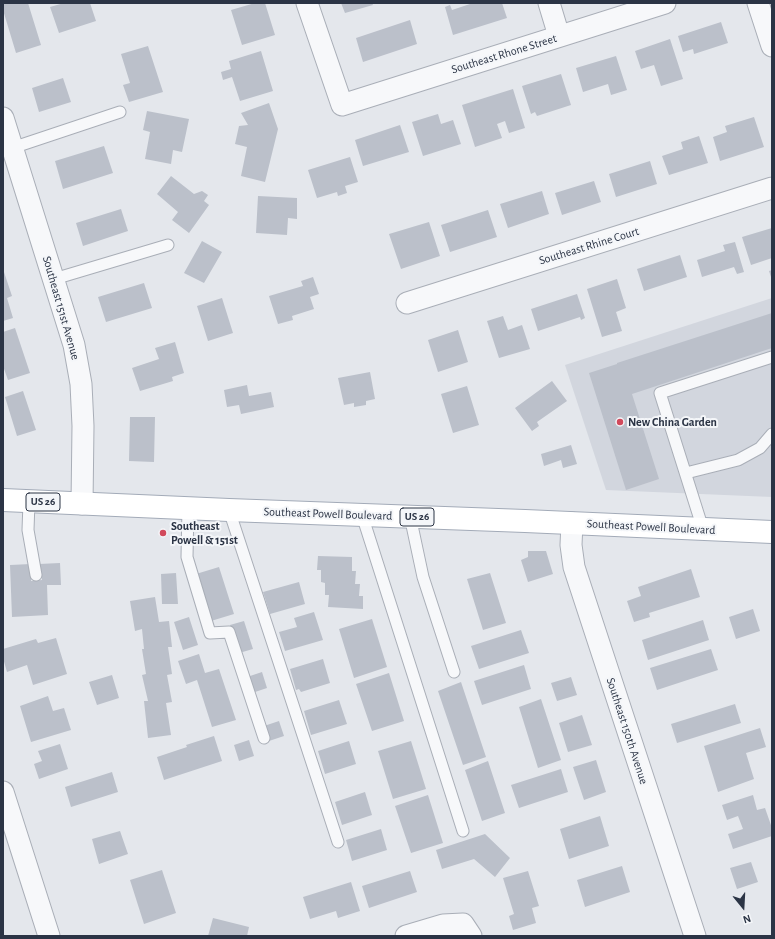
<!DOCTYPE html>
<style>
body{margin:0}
#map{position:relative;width:775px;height:939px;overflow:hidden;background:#e4e7ec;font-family:"Alegreya Sans",sans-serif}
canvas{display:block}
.frame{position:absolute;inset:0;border:4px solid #2b3445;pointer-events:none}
.north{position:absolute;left:723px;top:887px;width:40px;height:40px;-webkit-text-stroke:3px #f4f6f9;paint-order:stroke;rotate:162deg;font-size:11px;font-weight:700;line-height:16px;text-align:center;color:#2b3445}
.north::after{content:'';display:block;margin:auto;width:14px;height:18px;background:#2b3445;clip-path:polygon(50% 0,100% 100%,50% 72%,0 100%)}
</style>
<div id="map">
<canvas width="775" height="939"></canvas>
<div class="frame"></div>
<div class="north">N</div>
</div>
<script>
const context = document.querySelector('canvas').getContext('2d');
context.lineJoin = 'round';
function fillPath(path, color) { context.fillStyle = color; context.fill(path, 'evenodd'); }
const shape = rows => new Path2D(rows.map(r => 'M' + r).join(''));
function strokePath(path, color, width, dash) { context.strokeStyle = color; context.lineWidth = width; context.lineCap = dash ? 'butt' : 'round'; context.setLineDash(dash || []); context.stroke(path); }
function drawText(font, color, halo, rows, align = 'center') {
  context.font = font + ' "Alegreya Sans",sans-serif'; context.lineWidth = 4; context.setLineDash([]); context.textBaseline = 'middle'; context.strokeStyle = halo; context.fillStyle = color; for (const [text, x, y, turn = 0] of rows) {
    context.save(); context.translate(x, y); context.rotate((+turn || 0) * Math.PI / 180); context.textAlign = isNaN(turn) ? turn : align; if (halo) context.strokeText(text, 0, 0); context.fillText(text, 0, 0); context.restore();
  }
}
const built = shape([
 [772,298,772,497,606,490,565,365]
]);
const building = shape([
 [3,3,28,3,41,45,16,53,3,10],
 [64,3,90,3,96,21,59,33,50,7],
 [255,3,265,3,275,35,242,45,231,10],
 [341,3,372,3,373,5,345,13],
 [473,3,502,3,507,18,453,35,445,7,450,5,452,10],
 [410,20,417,44,363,62,356,38],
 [721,22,728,43,694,54,693,49,683,52,678,36],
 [670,39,683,79,661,86,654,65,641,69,635,51],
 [148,46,163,92,129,102,123,85,130,83,121,54],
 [261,51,273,91,240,101,232,77,223,80,221,72,231,69,229,61],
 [616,56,627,90,611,95,608,84,583,92,576,68],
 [561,74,571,105,537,116,535,112,531,114,522,86],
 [63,78,71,102,39,112,32,88],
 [513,89,525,128,509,133,505,121,497,124,502,138,475,147,462,105],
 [269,103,278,129,265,182,241,176,247,147,235,144,239,126,248,125,241,113],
 [147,111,189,119,182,152,173,150,171,164,145,159,150,132,143,130],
 [438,114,441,124,453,120,461,144,423,156,412,122],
 [754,117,764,147,720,161,713,137,727,132,725,126],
 [400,125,409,152,363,166,355,140],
 [699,136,708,163,669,175,662,156,683,149,681,142],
 [104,146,113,173,63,189,55,161],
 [350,157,358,182,345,186,347,193,338,196,337,192,317,198,308,170],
 [650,161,657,184,616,197,609,174],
 [171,176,194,194,202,191,208,195,204,201,209,205,189,233,172,220,178,212,157,194],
 [594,181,601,202,562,215,555,193],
 [542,191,549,214,508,228,500,204],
 [258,196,297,198,297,219,288,218,287,235,256,233],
 [121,209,128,231,83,246,76,223],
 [488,210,497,237,450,252,441,225],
 [429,222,440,256,401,269,389,234],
 [772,228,772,258,751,265,742,237],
 [202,241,222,252,204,283,184,273],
 [735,242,744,272,737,274,734,267,702,277,697,260,725,251,723,245],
 [680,255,687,277,644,291,637,269],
 [3,269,12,296,7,298,13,318,3,321],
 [772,270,772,280,769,271],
 [313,277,319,294,310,297,314,309,292,316,293,320,278,324,269,296,303,286,301,281],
 [617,279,626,308,616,312,622,331,602,337,587,289],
 [144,283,152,308,106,322,98,297],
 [577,294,585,318,581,320,580,317,538,331,531,309],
 [222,298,233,333,208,341,197,306],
 [772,313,772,348,632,394,659,479,626,490,589,373,617,364,617,363],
 [503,316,508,330,522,325,530,349,499,358,487,321],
 [15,328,30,373,8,380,3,366,3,332],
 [458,330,468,362,438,372,428,340],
 [175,342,184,373,172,377,173,381,140,391,132,368,159,359,155,348],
 [370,372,375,399,366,401,366,405,354,407,354,403,344,405,338,378],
 [552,381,567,401,537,422,539,426,532,431,515,408],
 [247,385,249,396,271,392,274,407,241,414,239,405,227,407,224,390],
 [467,386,479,425,453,433,441,394],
 [23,391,36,430,17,436,5,397],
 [130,417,155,417,154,462,129,461],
 [571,445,577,464,563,468,561,460,544,466,541,454],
 [528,551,546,551,553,574,528,582,521,560,528,557],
 [318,556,352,557,352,571,356,571,355,584,360,584,359,596,363,596,363,609,328,607,329,595,325,595,325,583,321,582,321,570,317,570],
 [60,563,61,585,47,585,48,615,12,617,10,565,31,564,31,581,42,580,42,574,39,574,39,564],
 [219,567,234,614,211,621,196,574],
 [691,569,700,597,649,613,650,617,634,622,627,601,641,596,638,587],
 [176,573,178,604,162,604,161,574],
 [490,573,506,623,483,630,467,579],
 [299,582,305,604,270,614,263,592],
 [155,597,159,622,169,621,172,647,168,647,172,674,167,675,172,702,166,703,171,735,148,738,144,701,148,701,142,675,146,674,142,649,144,649,142,629,135,631,130,601],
 [753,609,760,631,736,639,729,617],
 [314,612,323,640,285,651,279,632,297,627,294,618],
 [189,617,198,645,183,650,174,622],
 [372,619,387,667,354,678,339,629],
 [703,620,709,640,648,660,642,640],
 [244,621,253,649,239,653,230,625],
 [521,630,529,653,479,669,471,646],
 [56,638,67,674,33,685,27,665,7,672,3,658,3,649,36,639,38,643],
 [711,649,718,670,657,690,650,668],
 [199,654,205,673,219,669,236,720,212,727,197,680,186,684,178,661],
 [323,659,330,683,301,692,299,689,296,690,290,669],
 [524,665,531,689,482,705,474,681],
 [262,672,267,688,252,693,247,677],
 [389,673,404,721,372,731,356,684],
 [112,675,119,698,97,705,89,682],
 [571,677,577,695,557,701,551,683],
 [461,682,486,757,463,765,438,691],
 [48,696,53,711,64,708,71,730,31,742,20,706],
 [541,699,561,760,538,768,519,707],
 [339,700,347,724,311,735,304,711],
 [735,704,741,723,677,743,671,724],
 [582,715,592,745,568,752,559,723],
 [279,721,284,736,269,741,264,726],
 [760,728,766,747,746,753,754,779,718,792,704,746],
 [214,736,222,761,164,780,157,757,187,747,186,745],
 [249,740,254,756,239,761,234,745],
 [349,741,356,764,325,774,318,751],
 [411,741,426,789,393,799,378,751],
 [60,744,68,769,39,779,34,764,42,761,38,751],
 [596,760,606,792,584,800,573,767],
 [488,761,505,813,482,821,465,770],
 [561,769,568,792,519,808,511,785],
 [112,772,118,792,71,807,65,787],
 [365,792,372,815,342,825,335,802],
 [428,795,443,843,411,853,395,806],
 [753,795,757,810,765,808,772,828,772,836,733,849,728,834,743,829,738,816,727,820,722,805],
 [600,816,609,846,569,859,560,829],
 [381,829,387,850,352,861,346,840],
 [120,831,128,854,99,864,92,839],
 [485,834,510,858,495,877,474,859,442,869,436,850],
 [751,862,758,882,737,889,730,868],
 [622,866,630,892,585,907,577,880],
 [162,870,176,913,144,924,130,880],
 [410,871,417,892,369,908,362,886],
 [528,871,539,906,532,908,536,923,513,930,509,916,514,914,503,878],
 [351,882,360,911,338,918,336,911,310,919,303,897],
 [213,918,249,927,247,936,208,936]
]);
const service = shape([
 [12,148,120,112],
 [54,279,168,245],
 [686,473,738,460,760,448,772,434],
 [29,502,28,530,36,575],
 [188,508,187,557,210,633,229,632,264,738],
 [229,510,338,842],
 [362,515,463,831],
 [410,516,423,577,454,672],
 [703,529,660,393,772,357]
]);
const minor = shape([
 [307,3,342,105,665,3],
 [549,3,559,36],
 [758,3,772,46],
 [3,118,74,345,81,384,83,426,82,504],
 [407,303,772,188],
 [572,523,571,545,574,567,695,936],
 [3,792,49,936],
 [406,936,443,925,463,924,471,936]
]);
const primary = shape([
 [3,500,229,510,525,521,772,532]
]);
const markers = [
 [620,422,4,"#d1495b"],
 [163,533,4,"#d1495b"]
];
const shields = [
 [43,502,34],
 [417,517,34]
];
const shieldNames = [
 ["US 26",43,502],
 ["US 26",417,517]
];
const streetNames = [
 ["Southeast Rhone Street",504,54,-17],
 ["Southeast Rhine Court",589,246,-17],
 ["Southeast 151st Avenue",61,308,74],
 ["Southeast Powell Boulevard",328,514,2],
 ["Southeast Powell Boulevard",651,527,3],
 ["Southeast 150th Avenue",627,731,72]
];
const poiNames = [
 ["New China Garden",628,422],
 ["Southeast",171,526],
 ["Powell & 151st",171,540]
];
fillPath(built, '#d2d6de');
fillPath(building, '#bbc0ca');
strokePath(service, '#a9aeb7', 13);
strokePath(minor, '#a9aeb7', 23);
strokePath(primary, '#a3abb8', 24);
strokePath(service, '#f7f8fa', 11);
strokePath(minor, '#f7f8fa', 21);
strokePath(primary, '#fff', 22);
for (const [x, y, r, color] of markers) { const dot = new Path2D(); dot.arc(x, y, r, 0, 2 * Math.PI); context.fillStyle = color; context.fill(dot); strokePath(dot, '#f4f6f9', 1.5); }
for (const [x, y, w] of shields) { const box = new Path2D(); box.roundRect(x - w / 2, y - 9, w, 18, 3); context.fillStyle = '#f4f6f9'; context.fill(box); strokePath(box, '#2b3445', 1); }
drawText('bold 11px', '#2b3445', null, shieldNames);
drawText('12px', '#2b3445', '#f4f6f9', streetNames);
drawText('bold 12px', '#2b3445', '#f4f6f9', poiNames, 'left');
</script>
